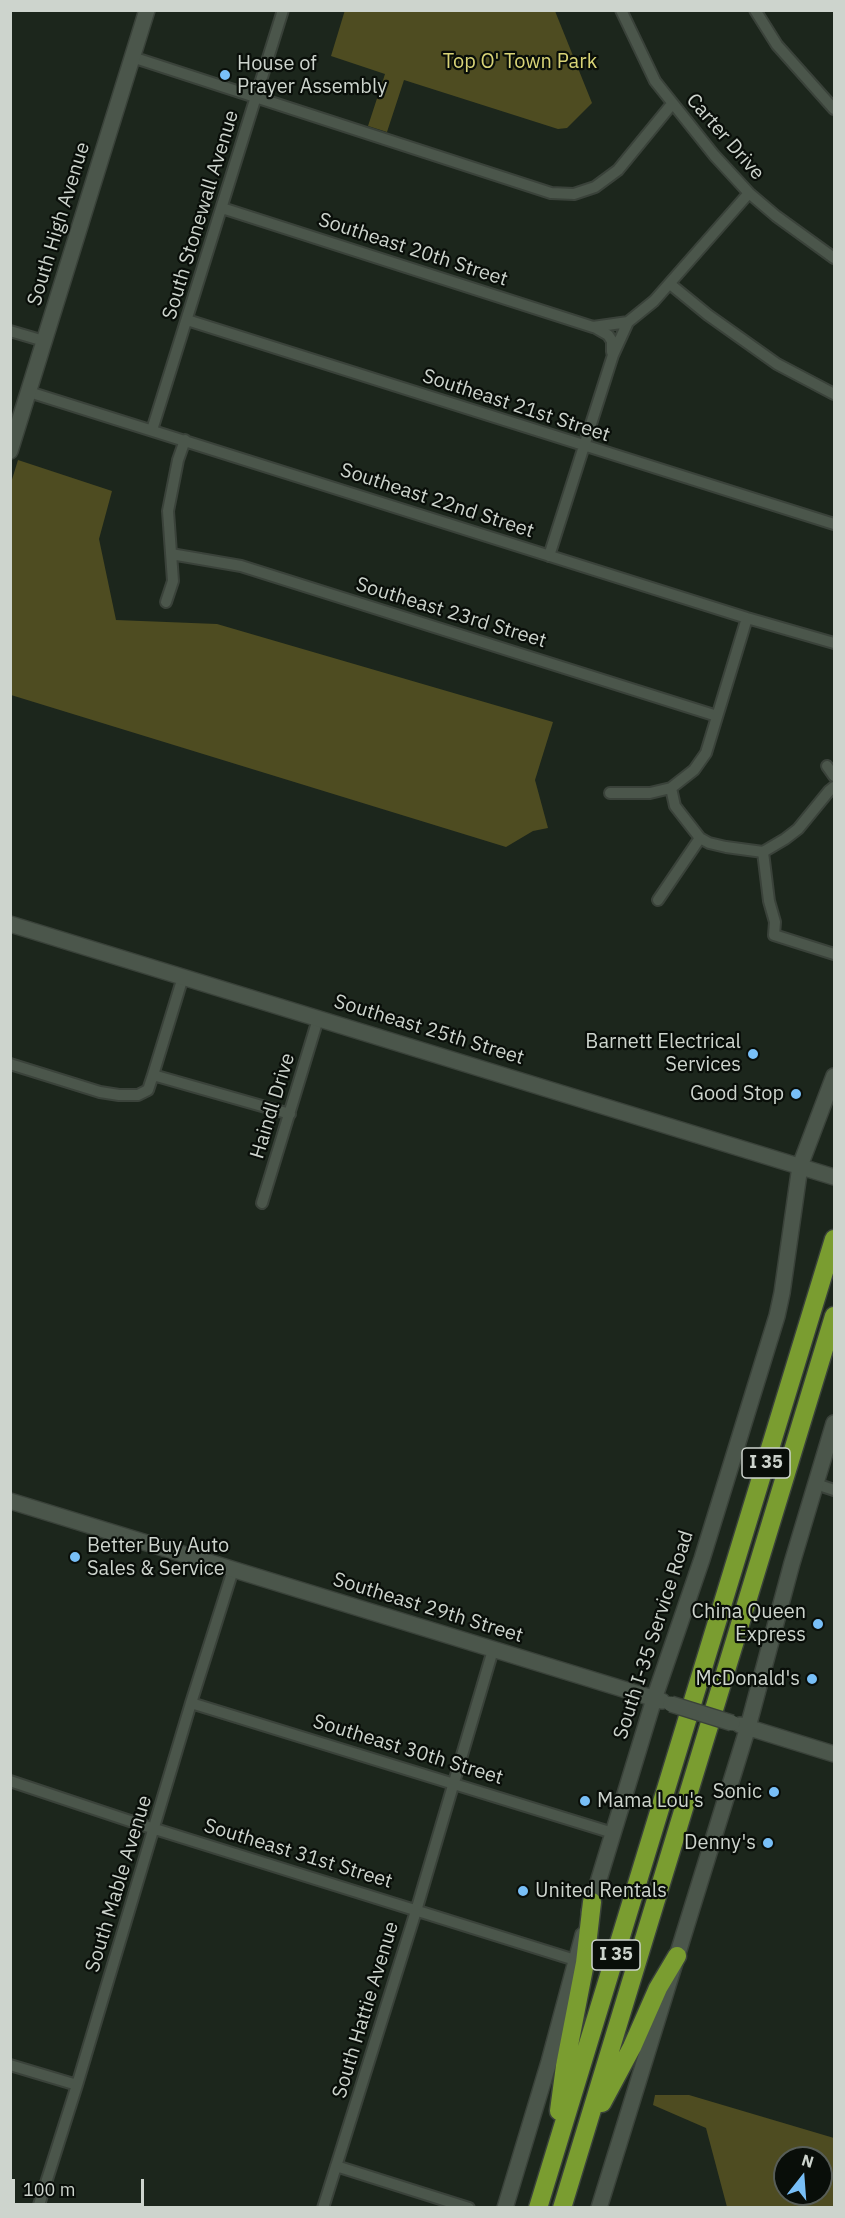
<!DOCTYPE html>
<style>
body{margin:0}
#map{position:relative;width:845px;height:2218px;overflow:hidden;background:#1c261c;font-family:"IBM Plex Sans",sans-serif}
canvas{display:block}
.frame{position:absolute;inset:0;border:12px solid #cdd4cd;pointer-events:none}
.north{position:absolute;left:773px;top:2146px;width:60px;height:60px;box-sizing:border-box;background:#090e09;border:2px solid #575d57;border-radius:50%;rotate:17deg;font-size:16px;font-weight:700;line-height:24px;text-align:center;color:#cdd4cd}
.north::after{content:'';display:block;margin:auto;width:21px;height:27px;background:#78bff7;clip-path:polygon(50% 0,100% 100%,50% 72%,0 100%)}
.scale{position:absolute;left:12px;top:2179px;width:132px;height:27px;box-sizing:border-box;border:3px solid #cdd4cd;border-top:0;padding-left:8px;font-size:18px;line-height:21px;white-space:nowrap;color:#cdd4cd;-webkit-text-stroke:4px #090e09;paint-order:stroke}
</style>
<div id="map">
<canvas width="845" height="2218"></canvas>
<div class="frame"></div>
<div class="north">N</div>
<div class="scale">100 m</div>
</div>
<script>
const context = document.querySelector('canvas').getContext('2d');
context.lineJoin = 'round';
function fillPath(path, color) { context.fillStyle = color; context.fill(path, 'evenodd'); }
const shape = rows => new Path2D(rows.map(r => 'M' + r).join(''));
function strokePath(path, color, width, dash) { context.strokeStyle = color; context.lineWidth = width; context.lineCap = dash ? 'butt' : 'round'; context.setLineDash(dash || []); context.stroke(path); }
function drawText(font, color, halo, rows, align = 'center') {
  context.font = font + ' "IBM Plex Sans",sans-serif'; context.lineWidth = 4.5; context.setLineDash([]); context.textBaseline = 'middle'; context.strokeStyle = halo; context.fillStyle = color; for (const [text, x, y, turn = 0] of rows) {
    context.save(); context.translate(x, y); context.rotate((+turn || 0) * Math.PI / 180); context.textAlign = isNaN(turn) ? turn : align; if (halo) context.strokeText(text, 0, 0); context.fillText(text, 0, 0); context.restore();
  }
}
const green = shape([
 [345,10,555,11,592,103,567,128,558,129,404,80,387,132,368,126,385,74,331,56],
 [18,460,112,491,99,539,116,620,217,624,553,722,535,780,548,828,533,831,506,847,11,695,10,486],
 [655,2095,689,2095,834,2138,834,2207,727,2207,706,2128,653,2105],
 [785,2158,821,2158,821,2194,785,2194]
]);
const street = shape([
 [621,10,655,81,714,155,749,193,776,216,834,258],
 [755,10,777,45,834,109],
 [132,57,551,193,574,194,595,187,618,170,672,104],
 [222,208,593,327,628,322],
 [670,284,708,315,777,364,834,394],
 [187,320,834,524],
 [594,327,608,335,612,341,612,352],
 [10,331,44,341],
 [29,392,747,618,834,643],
 [152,430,283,10],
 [171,554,241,566,717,716],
 [549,556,613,355,628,322,654,301,749,193],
 [166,602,173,581,168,511,178,460,185,440],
 [827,766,834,776],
 [671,788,675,806,700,838,709,843,726,847,763,852,785,839,798,829,829,791,834,787],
 [610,793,650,793,671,788,694,770,706,753,747,618],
 [763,852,769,901,775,922,774,935,834,954],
 [658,900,700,838],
 [10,1064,100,1092,119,1095,138,1095,148,1090,153,1075,290,1114],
 [153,1075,183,977],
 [262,1203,318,1019],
 [816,1484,834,1490],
 [191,1703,613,1833],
 [10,1781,139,1824,575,1960],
 [10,2065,77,2085],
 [336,2166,469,2208],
 [38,2208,77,2085,191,1703,233,1570],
 [323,2208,416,1911,493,1650]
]);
const secondary = shape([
 [10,451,147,10],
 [10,924,834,1177],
 [10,1501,662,1701],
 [740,1725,834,1754],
 [589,1912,654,1699,702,1559,777,1316,782,1293,800,1166,834,1076],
 [505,2208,549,2062,583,1935],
 [599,2208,748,1727,792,1563,834,1423]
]);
const highway = shape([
 [602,2103,632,2047,658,1988,677,1956],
 [559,2111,565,2066,585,1963,592,1902],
 [538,2208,834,1239],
 [562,2208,834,1316]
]);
const secondaryBridge = shape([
 [671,1704,732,1723]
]);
const markers = [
 [225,75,6,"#78bff7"],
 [753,1054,6,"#78bff7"],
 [796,1094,6,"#78bff7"],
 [75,1557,6,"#78bff7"],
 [818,1624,6,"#78bff7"],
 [812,1679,6,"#78bff7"],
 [774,1792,6,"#78bff7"],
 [585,1801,6,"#78bff7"],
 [768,1843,6,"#78bff7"],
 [523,1891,6,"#78bff7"]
];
const shields = [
 [766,1463,48],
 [616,1955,48]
];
const shieldNames = [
 ["I 35",766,1463],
 ["I 35",616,1955]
];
const parkNames = [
 ["Top O' Town Park",520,62]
];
const poiNames = [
 ["House of",237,64,"left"],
 ["Prayer Assembly",237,87,"left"],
 ["Barnett Electrical",741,1042],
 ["Services",741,1065],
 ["Good Stop",784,1094],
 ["Better Buy Auto",87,1546,"left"],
 ["Sales & Service",87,1569,"left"],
 ["China Queen",806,1612],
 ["Express",806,1635],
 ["McDonald's",800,1679],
 ["Sonic",762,1792],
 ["Mama Lou's",597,1801,"left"],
 ["Denny's",756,1843],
 ["United Rentals",535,1891,"left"]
];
const streetNames = [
 ["Carter Drive",725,137,49],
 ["South Stonewall Avenue",201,215,-73],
 ["South High Avenue",59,224,-73],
 ["Southeast 20th Street",413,250,18],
 ["Southeast 21st Street",516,406,18],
 ["Southeast 22nd Street",437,501,18],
 ["Southeast 23rd Street",451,613,17],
 ["Southeast 25th Street",429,1030,17],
 ["Haindl Drive",273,1106,-73],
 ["Southeast 29th Street",428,1608,17],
 ["South I-35 Service Road",654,1635,-72],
 ["Southeast 30th Street",408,1750,17],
 ["Southeast 31st Street",298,1854,17],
 ["South Mable Avenue",119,1884,-73],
 ["South Hattie Avenue",366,2010,-73]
];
fillPath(green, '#4e4c21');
strokePath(street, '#3a423a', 14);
strokePath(secondary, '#3a423a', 18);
strokePath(highway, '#3a423a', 21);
strokePath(street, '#4b564b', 10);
strokePath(secondary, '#4b564b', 15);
strokePath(highway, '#7a9d30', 18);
strokePath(secondaryBridge, '#3a423a', 18, []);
strokePath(secondaryBridge, '#4b564b', 15);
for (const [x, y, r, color] of markers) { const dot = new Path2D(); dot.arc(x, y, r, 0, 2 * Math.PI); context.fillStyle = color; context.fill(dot); strokePath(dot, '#090e09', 2); }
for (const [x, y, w] of shields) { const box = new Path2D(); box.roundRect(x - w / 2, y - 15, w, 30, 4.5); context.fillStyle = '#090e09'; context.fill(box); strokePath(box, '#cdd4cd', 1.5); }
drawText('bold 18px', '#cdd4cd', null, shieldNames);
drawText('20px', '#d9d477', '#090e09', parkNames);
drawText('20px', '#cdd4cd', '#090e09', poiNames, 'right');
drawText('20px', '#cdd4cd', '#090e09', streetNames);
</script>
